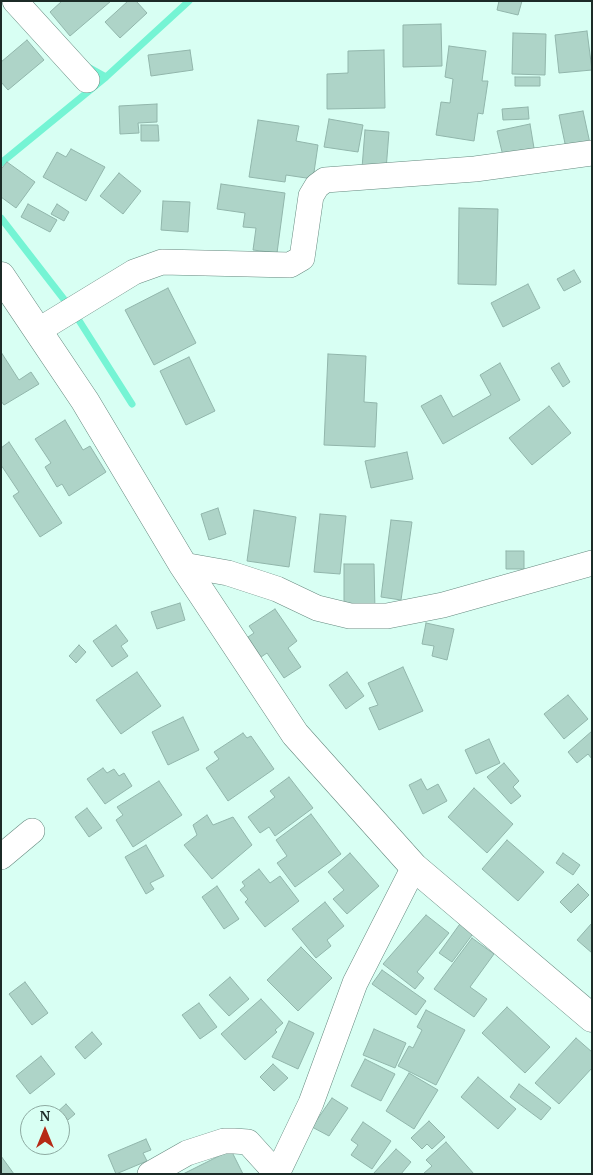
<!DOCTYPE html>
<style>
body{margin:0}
#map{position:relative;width:593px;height:1175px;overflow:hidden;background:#d8fff3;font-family:"PT Serif",serif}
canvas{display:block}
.frame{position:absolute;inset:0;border:2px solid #1c2b27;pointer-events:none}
.north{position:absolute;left:20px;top:1105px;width:50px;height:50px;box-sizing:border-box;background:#d8fff3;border:1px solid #8daaa1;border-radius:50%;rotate:0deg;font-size:14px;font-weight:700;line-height:20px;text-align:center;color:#1c2b27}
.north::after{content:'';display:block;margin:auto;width:18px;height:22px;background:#b62a16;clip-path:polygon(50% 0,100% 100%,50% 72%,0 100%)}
</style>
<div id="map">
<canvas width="593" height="1175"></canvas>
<div class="frame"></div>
<div class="north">N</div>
</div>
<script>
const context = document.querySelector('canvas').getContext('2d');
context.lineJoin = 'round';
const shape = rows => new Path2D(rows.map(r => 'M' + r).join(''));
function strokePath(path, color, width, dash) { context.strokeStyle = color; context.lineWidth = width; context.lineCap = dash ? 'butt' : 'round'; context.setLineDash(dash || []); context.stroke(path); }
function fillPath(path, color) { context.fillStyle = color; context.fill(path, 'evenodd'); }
const stream = shape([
 [88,67,106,77],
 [1,163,106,77,189,1],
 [1,218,73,311,132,404]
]);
const building = shape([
 [62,1,111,1,70,36,50,12,62,1],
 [128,1,136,1,147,13,120,38,105,22,128,1],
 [499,1,522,1,518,15,497,10,499,1],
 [441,24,442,66,403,67,403,25,441,24],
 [587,31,592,70,559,73,555,35,587,31],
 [513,33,546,34,545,75,512,74,513,33],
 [27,40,44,60,8,90,1,82,1,62,27,40],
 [449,46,486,51,482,81,488,81,483,114,478,113,474,141,436,135,441,102,450,103,453,79,445,77,449,46],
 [190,50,193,70,151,76,148,55,190,50],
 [384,50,385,108,327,109,327,74,348,73,348,51,384,50],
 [515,77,540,77,540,86,515,86,515,77],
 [157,104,157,122,138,123,139,133,120,134,119,106,157,104],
 [528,107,529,119,503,120,502,109,528,107],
 [583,111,591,148,567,153,559,115,583,111],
 [329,119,363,125,358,152,324,147,329,119],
 [258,120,299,126,296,141,318,145,313,179,286,175,285,182,249,177,258,120],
 [530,124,535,154,504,160,497,131,530,124],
 [141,125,158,125,159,141,141,141,141,125],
 [365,130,389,132,386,170,362,168,365,130],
 [71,149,105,167,86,201,43,177,57,152,66,157,71,149],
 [7,162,35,182,16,208,1,197,1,169,7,162],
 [119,173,141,191,123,214,100,196,119,173],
 [221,184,285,193,277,253,253,250,256,228,243,227,245,213,217,209,221,184],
 [163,201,190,202,188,232,161,230,163,201],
 [28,204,57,220,50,232,21,217,28,204],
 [57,204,69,212,64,221,51,214,57,204],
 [459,208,498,209,496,285,458,284,459,208],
 [574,270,581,282,564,291,557,279,574,270],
 [528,284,540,308,503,327,491,303,528,284],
 [168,288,196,343,154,365,125,310,168,288],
 [1,352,19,380,31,372,39,384,4,405,1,401,1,352],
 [328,354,366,356,364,402,377,403,375,447,324,445,328,354],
 [189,357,215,411,186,425,160,371,189,357],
 [500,363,520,400,443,444,421,406,441,395,453,417,491,395,480,375,500,363],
 [559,363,570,382,563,387,551,368,559,363],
 [549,406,571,433,532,465,509,438,549,406],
 [65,420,83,450,90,446,106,472,69,496,62,484,57,487,45,467,51,463,35,439,65,420],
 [9,442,62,523,40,537,13,496,19,492,1,465,1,448,9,442],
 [407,452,413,479,371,488,365,461,407,452],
 [218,508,226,534,209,540,201,514,218,508],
 [254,510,296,517,289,567,247,561,254,510],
 [320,514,346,516,340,574,314,572,320,514],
 [391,520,412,522,401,600,381,597,391,520],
 [506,551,524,551,524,569,506,569,506,551],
 [344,564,374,564,375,611,344,611,344,564],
 [180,603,185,620,157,629,151,612,180,603],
 [275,609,297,641,288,648,301,667,284,678,267,653,261,657,248,637,254,633,249,626,275,609],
 [426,623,454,629,447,660,432,656,434,646,422,644,426,623],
 [116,625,128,641,121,646,128,656,112,667,93,641,116,625],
 [79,645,86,652,76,663,69,656,79,645],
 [403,667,423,711,379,730,369,708,378,705,368,683,403,667],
 [137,672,161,706,121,734,96,700,137,672],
 [347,672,364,696,346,709,329,685,347,672],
 [568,695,588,719,564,739,544,714,568,695],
 [183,717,199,750,168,765,152,732,183,717],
 [592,731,592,759,588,754,577,763,568,752,592,731],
 [243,733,247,738,251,736,274,769,228,801,206,768,219,759,214,752,243,733],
 [489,739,500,763,476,774,465,750,489,739],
 [504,763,519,781,513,787,521,796,511,804,487,777,504,763],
 [103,768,107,773,114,769,119,776,124,773,132,786,105,804,87,779,103,768],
 [289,777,313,808,275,836,269,827,260,833,248,817,275,797,270,791,289,777],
 [421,779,427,790,438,784,447,801,423,814,409,785,421,779],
 [159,781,182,815,133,847,116,820,123,815,117,807,159,781],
 [474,788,513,824,487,853,448,817,474,788],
 [87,808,102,828,89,837,75,817,87,808],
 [311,814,341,854,295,887,277,863,287,856,276,840,311,814],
 [207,815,213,825,233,817,252,845,212,879,184,845,197,835,193,825,207,815],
 [507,840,544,872,518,901,482,869,507,840],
 [146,845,164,876,150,883,154,889,146,894,125,857,146,845],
 [350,853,379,886,347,914,333,899,344,890,328,872,350,853],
 [563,853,580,865,573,875,556,863,563,853],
 [259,869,270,883,280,876,299,901,265,927,245,902,248,899,240,890,245,886,242,882,259,869],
 [578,884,589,895,571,913,560,902,578,884],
 [217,886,239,919,224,929,202,897,217,886],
 [325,902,344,926,327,940,331,946,316,958,292,929,325,902],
 [426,915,449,933,417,972,424,978,415,989,383,964,426,915],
 [462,921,475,931,452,962,439,953,462,921],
 [592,923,592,953,577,940,592,923],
 [472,938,494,954,470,987,487,999,474,1017,434,989,472,938],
 [301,947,332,978,298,1011,267,980,301,947],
 [382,970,426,1001,416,1015,372,984,382,970],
 [230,977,249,999,229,1016,209,995,230,977],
 [25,982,48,1013,32,1025,9,994,25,982],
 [261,999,283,1023,275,1030,277,1032,245,1060,221,1034,261,999],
 [199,1003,217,1027,200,1039,182,1015,199,1003],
 [507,1007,550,1047,525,1073,482,1033,507,1007],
 [426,1010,465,1030,436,1085,398,1066,409,1046,413,1048,422,1030,417,1027,426,1010],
 [289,1021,314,1033,298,1069,272,1057,289,1021],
 [374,1029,406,1043,395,1068,363,1055,374,1029],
 [92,1032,102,1044,85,1059,75,1047,92,1032],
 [576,1038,592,1052,592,1068,559,1104,535,1083,576,1038],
 [41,1056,55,1074,30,1094,16,1076,41,1056],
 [365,1059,395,1074,381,1101,351,1086,365,1059],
 [273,1064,288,1078,274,1091,260,1077,273,1064],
 [409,1073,438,1090,414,1129,386,1111,409,1073],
 [478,1077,516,1109,498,1129,461,1097,478,1077],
 [519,1084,551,1108,541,1120,510,1097,519,1084],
 [332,1098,348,1108,329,1136,312,1127,332,1098],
 [66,1104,75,1114,62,1125,60,1115,54,1115,66,1104],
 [429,1121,445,1137,432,1149,427,1144,422,1149,411,1138,429,1121],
 [363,1122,391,1141,372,1169,351,1155,358,1145,351,1140,363,1122],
 [146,1139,151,1150,143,1153,147,1161,116,1174,108,1155,146,1139],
 [446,1142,474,1174,423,1174,432,1166,426,1160,446,1142],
 [396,1149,411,1162,401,1174,373,1174,396,1149],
 [231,1150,243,1174,183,1174,231,1150],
 [1,1156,14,1174,1,1174,1,1156]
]);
const minor = shape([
 [15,1,87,80],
 [39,330,134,272,162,262,290,265,302,258,311,196,317,186,325,180,475,169,592,153],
 [183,565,228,573,277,589,317,608,350,616,387,616,443,605,592,563],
 [1,857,32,831],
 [150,1174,187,1153,224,1141,234,1141,248,1142,277,1174],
 [277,1174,311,1103,355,983,414,867]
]);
const secondary = shape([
 [1,276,85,401,183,565,295,734,414,867,592,1018]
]);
strokePath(stream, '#75f4d4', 7);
fillPath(building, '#aed4c8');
strokePath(building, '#91b6ab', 1);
strokePath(minor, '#66897f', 26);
strokePath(secondary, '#66897f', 29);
strokePath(minor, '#fff', 25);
strokePath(secondary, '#fff', 28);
</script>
